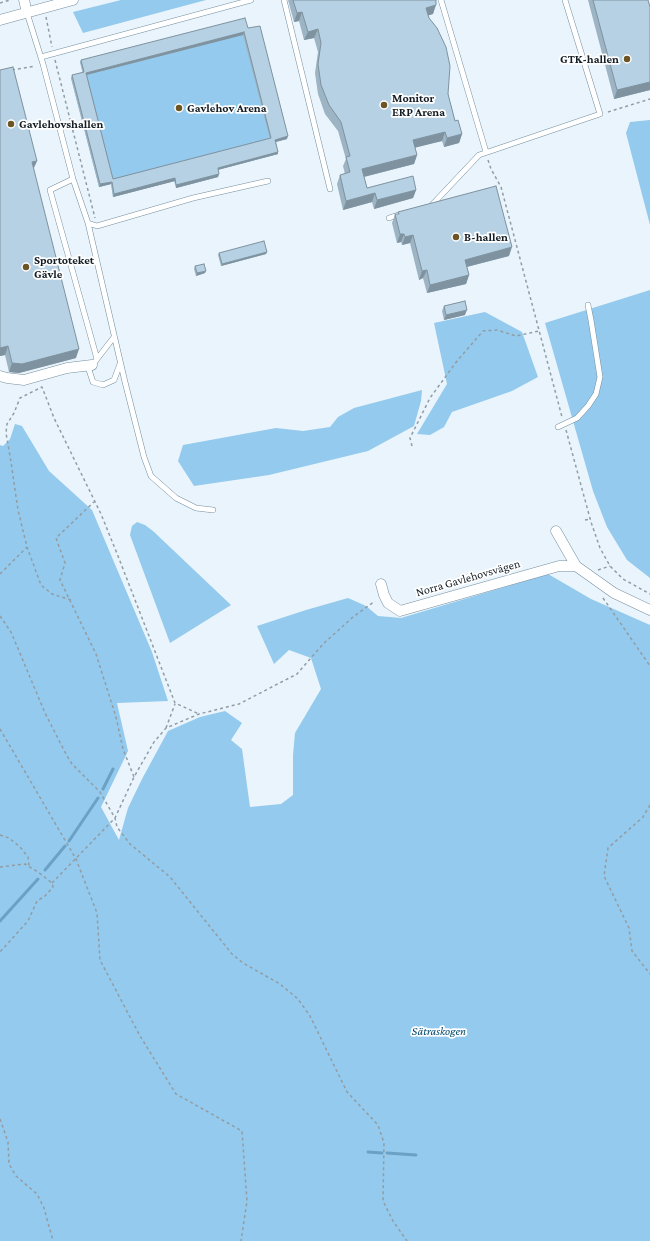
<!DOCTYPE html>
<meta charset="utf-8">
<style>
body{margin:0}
canvas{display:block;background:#e9f4fc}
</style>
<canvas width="650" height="1241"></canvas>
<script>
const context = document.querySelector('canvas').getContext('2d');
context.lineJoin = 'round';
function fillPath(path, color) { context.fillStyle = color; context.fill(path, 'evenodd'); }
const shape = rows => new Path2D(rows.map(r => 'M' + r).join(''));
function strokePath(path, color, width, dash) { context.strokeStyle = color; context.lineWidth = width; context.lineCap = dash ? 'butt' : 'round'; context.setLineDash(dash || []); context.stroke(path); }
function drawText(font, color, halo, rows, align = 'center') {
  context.font = font + ' "Crimson Pro",serif'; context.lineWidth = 3.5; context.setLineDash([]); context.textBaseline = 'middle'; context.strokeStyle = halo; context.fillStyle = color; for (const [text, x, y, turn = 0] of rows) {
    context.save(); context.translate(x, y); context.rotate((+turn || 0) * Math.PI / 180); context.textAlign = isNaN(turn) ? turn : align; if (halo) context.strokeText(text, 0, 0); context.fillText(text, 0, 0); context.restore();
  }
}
const green = shape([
 [121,0,206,0,83,33,73,12],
 [244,20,287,139,275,142,278,154,217,170,218,177,176,188,174,181,113,197,111,184,99,187,71,78,83,75,80,62],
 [650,120,650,225,626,133,630,122],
 [650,290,650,578,627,560,607,527,593,491,545,323],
 [485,312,522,332,538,377,512,391,452,412,444,427,430,435,417,434,447,384,434,323],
 [422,390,421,401,414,426,368,451,269,475,194,486,178,461,183,445,276,428,303,431,330,427,338,417,354,408],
 [15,424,22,426,49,471,92,510,152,652,168,701,117,703,128,751,101,807,119,840,128,808,142,779,168,731,200,717,225,711,242,723,231,740,242,749,250,807,281,804,293,795,293,755,295,733,321,689,311,658,289,650,274,664,257,626,306,610,348,598,366,606,378,616,401,618,548,574,591,599,650,625,650,1241,0,1241,0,445,3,446,10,439],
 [137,522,145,525,153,531,231,605,170,643,130,535,132,526]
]);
const stream = shape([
 [103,789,113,769],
 [69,841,98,798],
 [45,870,65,846],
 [0,921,38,879],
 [368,1152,382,1153],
 [387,1153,416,1155]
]);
const path = shape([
 [0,3,10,0],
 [46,17,52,47],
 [55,60,95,218],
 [12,70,35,66],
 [608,112,650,99],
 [488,160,491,169,501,187,562,417],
 [566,430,591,522,600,548,610,566,623,579,650,594],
 [412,446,410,438,430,398,457,361,483,331,497,330,516,336,539,331],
 [95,501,56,538,65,563,60,580,96,654,116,717,123,749,134,777],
 [585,520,590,519],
 [598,570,610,566],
 [0,574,27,547],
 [603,598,650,666],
 [71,600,52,594,41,585,27,547,18,510,11,462,6,433,7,424,14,413,20,398,42,387,54,418,101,514,118,556,175,703,199,714],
 [0,616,11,632,45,713,67,756,72,764,100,792,115,818,117,827,130,844,170,877,232,954,243,963,280,984,298,999,310,1016,347,1092,378,1125,384,1143,383,1201,393,1221,407,1241],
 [166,728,175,704],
 [0,729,76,859,97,913,100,960,140,1036,176,1094,242,1131,247,1201,241,1241],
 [650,805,643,817,608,848,604,876,629,928,632,951,650,974],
 [0,835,9,838,20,847,28,857,29,866],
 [0,867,25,864,38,872,52,883,53,887,45,896,37,901,28,921,0,952],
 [52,883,115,818,134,777,154,742,166,728,199,714,239,704,297,674,324,643,353,617,375,601],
 [0,1119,8,1142,9,1164,16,1176,37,1194,44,1208,53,1241]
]);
const service = shape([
 [284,0,330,189],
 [441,0,486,152],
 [27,13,43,64,73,179,88,223,125,382,144,457,151,476,176,498,196,508,213,510],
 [41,57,251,0],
 [73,179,50,190,97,359,89,370,93,382,103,385,114,380,120,364],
 [430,207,479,155,600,114,565,0],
 [389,218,401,214],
 [88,223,97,226,193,198,268,181],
 [97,359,114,337],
 [558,427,577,418,588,406,596,394,600,377,591,320,588,305]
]);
const minor = shape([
 [24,0,27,13],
 [0,20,73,0],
 [0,376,7,378,24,380,67,368,92,365],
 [556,531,576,566],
 [381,584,384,595,388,603,400,611,559,566,576,566,614,593,650,610]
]);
const wall = shape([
 [288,0,436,0,433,14,428,15,455,121,462,134,459,143,444,147,442,141,415,147,417,155,414,164,364,177,367,188,416,190,413,198,374,209,372,202,343,210,337,184,340,175,345,174,343,166,346,159,338,131,325,114,318,94,315,73,318,52,314,38,304,40,299,21,294,22],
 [588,0,648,0,650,7,650,90,614,99],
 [248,28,287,139,276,142,278,152,278,154,218,170,219,174,218,177,176,188,175,181,113,197,111,184,99,187,71,78,72,75,83,73,80,62,81,60],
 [243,35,270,139,113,179,87,75],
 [0,70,37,161,33,169,76,358,19,373,9,372,5,355,0,356],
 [398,212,509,256,467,267,469,275,466,284,427,293,423,278,419,280,410,243,402,245,401,242,397,243,392,223,395,214,398,214],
 [267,252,266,254,221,266,218,255,219,253],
 [195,266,205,273,196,276,194,269],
 [444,306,465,315,444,320,442,311]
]);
const shadedWall = shape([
 [436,5,433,14,423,17,426,8],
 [302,12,299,21,294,22,297,13],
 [318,29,314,38,304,40,308,32],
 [244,32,243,35,86,75,86,73],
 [650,82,650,90,614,99,617,90],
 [445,132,442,141,410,149,413,140],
 [462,134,459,143,444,147,447,138],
 [288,136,287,139,275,142,275,140],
 [278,152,278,154,217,170,218,168],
 [417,155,414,164,359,178,362,169],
 [37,161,33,170,32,162],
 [219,174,218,177,176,188,176,185],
 [175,178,175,181,113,197,114,194],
 [112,182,111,184,99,187,100,184],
 [416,190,413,198,374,209,377,200],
 [375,193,372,202,343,210,346,201],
 [400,234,404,234,401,242,397,243],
 [413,235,410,243,402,245,405,237],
 [512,247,509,256,462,268,465,260],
 [267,252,266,254,221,266,222,264],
 [427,270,423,278,419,280,422,271],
 [206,271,205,273,196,276,197,273],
 [469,275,466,284,427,293,430,285],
 [467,310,465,315,444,320,446,315],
 [8,346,5,355,0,356,0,348],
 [79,349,76,358,19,373,9,372,12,363]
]);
const building = shape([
 [293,0,436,0,436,5,426,8,429,18,437,28,446,47,450,66,448,94,455,121,458,120,462,134,447,138,445,132,413,140,417,155,362,169,367,188,413,176,416,190,377,200,375,193,346,201,340,175,350,172,346,157,350,156,341,122,329,105,321,85,318,64,321,43,318,29,308,32,302,12,297,13,293,0],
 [593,0,648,0,650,7,650,82,617,90,593,0],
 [245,18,248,28,260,26,288,136,275,140,278,152,218,168,219,174,176,185,175,178,114,194,112,182,100,184,72,75,84,72,81,60,245,18],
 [244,32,271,138,113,179,86,73,244,32],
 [13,67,37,161,32,162,79,349,22,364,12,363,8,346,0,348,0,70,13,67],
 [496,186,512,247,465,260,469,275,430,285,427,270,422,271,413,235,405,237,404,234,400,234,395,214,399,214,398,212,496,186],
 [264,241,267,252,222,264,219,253,264,241],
 [204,264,206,271,197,273,195,266,204,264],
 [465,301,467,310,446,315,444,306,465,301]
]);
const markers = [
 [627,59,4,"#6b5525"],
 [384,105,4,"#6b5525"],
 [179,108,4,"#6b5525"],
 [11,124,4,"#6b5525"],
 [456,237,4,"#6b5525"],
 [26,267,4,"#6b5525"]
];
const poiNames = [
 ["GTK-hallen",619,59,"right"],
 ["Monitor",392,98],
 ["ERP Arena",392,112],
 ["Gavlehov Arena",187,108],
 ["Gavlehovshallen",19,124],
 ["B-hallen",464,237],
 ["Sportoteket",34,260],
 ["Gävle",34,274]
];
const streetNames = [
 ["Norra Gavlehovsvägen",468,578,-16]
];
const parkNames = [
 ["Sätraskogen",439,1031]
];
fillPath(green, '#94caed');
strokePath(stream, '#6aa1c5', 3);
strokePath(service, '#758fa0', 6);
strokePath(minor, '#758fa0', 11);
strokePath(path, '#919ca3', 1.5, [3, 3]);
strokePath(service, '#fff', 5);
strokePath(minor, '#fff', 10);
fillPath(wall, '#9cb4c3');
fillPath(shadedWall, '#7f929f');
fillPath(building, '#b5d1e3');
strokePath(building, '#7f929f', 1);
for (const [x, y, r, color] of markers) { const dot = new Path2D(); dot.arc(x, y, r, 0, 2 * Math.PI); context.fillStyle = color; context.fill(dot); strokePath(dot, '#fff', 1.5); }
drawText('bold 12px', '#131d24', '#fff', poiNames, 'left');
drawText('12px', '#131d24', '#fff', streetNames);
drawText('italic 12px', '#004a6d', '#fff', parkNames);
</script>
